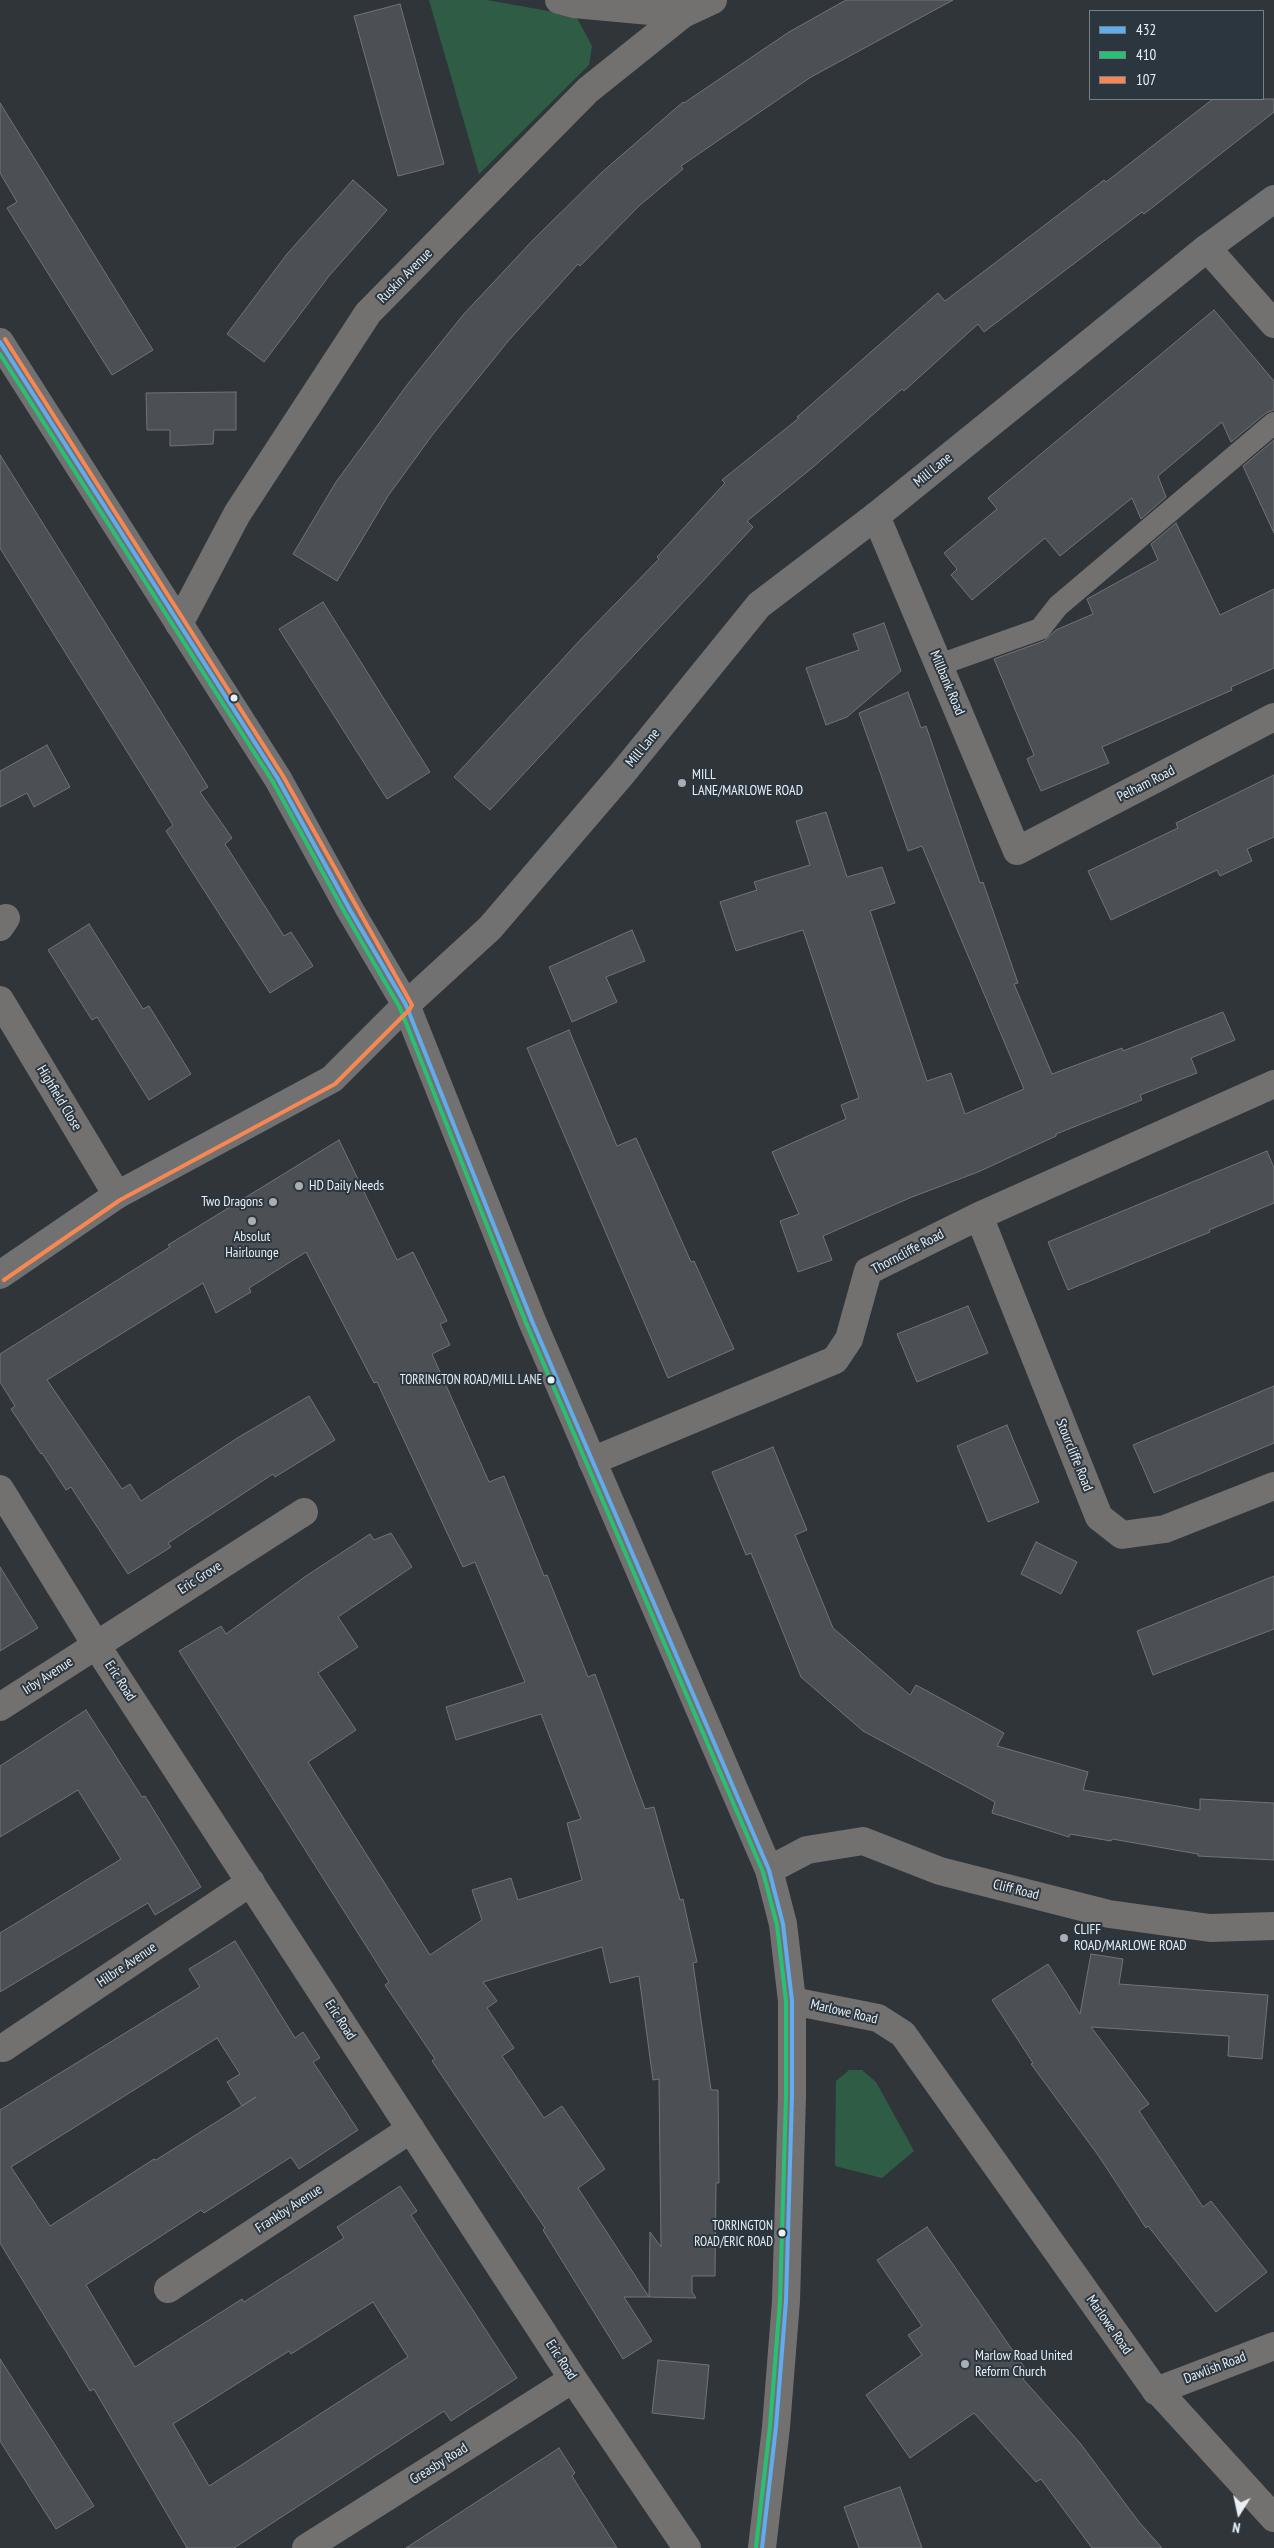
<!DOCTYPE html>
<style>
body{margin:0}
#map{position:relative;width:1274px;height:2548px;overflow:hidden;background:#30353a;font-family:"PT Sans Narrow",sans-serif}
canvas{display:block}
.legend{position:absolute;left:1089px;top:10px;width:175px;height:90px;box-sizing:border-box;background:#2b363f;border:1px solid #778088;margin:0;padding:6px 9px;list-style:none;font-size:15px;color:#e8eff5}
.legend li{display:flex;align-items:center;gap:10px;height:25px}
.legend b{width:25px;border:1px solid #778088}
.north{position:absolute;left:1214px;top:2488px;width:50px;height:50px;-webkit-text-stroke:4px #2b363f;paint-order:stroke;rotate:190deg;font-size:14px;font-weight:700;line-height:20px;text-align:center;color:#e8eff5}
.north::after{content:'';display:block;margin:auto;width:18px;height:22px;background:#e8eff5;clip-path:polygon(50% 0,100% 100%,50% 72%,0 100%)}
</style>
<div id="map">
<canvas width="1274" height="2548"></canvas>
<ul class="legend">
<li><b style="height:6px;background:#60acee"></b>432</li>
<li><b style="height:6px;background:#26c172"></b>410</li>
<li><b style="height:6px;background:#f88751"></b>107</li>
</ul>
<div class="north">N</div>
</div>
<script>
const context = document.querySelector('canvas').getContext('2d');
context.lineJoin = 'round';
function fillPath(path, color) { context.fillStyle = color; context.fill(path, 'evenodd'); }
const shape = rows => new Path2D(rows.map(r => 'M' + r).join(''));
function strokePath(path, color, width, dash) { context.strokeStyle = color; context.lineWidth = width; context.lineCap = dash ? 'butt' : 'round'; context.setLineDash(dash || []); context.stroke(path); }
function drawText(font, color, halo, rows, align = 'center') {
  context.font = font + ' "PT Sans Narrow",sans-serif'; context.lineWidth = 4; context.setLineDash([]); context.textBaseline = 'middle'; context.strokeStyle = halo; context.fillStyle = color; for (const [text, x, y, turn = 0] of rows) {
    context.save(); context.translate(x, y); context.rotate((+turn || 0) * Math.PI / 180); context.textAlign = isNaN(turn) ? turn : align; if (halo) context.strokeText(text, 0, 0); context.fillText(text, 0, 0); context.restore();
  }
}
const green = shape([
 [429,0,487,0,576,16,592,46,589,65,479,174],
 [849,2070,862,2070,876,2082,914,2151,882,2178,835,2166,836,2081]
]);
const building = shape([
 [846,0,953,0,811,77,681,166,683,169,640,205,580,266,578,264,509,340,433,434,388,496,337,581,293,554,336,482,407,385,463,315,532,241,601,173,683,102,684,103,789,32,846,0],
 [400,4,444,164,398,176,354,16,400,4],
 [1213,99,1274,99,1274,112,1144,214,1142,212,984,332,978,324,904,391,902,389,812,468,747,521,753,527,490,810,454,777,582,638,659,559,657,557,725,483,722,480,799,418,797,417,938,293,945,301,1104,180,1106,182,1213,99],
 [0,103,153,350,112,375,7,208,17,202,0,173,0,103],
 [353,180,387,210,329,276,264,362,227,334,287,254,353,180],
 [1214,310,1274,381,1274,410,1266,413,1231,442,1222,422,1158,476,1166,497,1141,519,1132,498,1060,556,1045,538,972,600,951,575,957,569,944,553,997,509,988,498,1214,310],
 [236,392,236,430,214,430,213,444,170,446,170,430,147,430,146,393,236,392],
 [1274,440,1274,533,1243,466,1274,440],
 [0,455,208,787,200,792,232,838,225,844,284,936,291,932,313,966,270,993,166,831,173,825,0,548,0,455],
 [1176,523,1220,615,1274,589,1274,668,1231,687,1232,690,1102,747,1109,763,1041,791,1027,759,1034,755,994,659,1044,641,1056,630,1093,614,1087,599,1158,560,1151,544,1176,523],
 [323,602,430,772,387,799,279,629,323,602],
 [884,623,901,671,847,717,826,725,806,668,859,650,853,634,884,623],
 [908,692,921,728,926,726,980,883,983,882,1018,983,1014,984,1052,1074,1122,1048,1123,1051,1223,1012,1235,1040,1191,1058,1197,1073,1140,1095,1142,1100,1056,1134,1056,1136,978,1172,912,1197,823,1236,832,1260,798,1272,780,1221,799,1214,772,1152,846,1119,841,1105,859,1098,803,930,736,951,720,902,757,890,754,882,810,865,796,821,826,812,847,877,882,867,895,903,870,911,927,1081,951,1073,965,1114,1024,1089,922,846,908,851,859,713,908,692],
 [47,745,70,787,34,807,27,793,0,807,0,771,47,745],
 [1274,775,1274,837,1247,849,1252,861,1220,876,1217,870,1111,920,1088,871,1178,828,1176,823,1274,775],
 [89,924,143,1009,149,1006,191,1074,149,1100,97,1017,92,1020,48,950,89,924],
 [632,930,645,961,606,977,617,1002,572,1022,549,967,632,930],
 [569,1030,617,1146,636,1138,691,1262,694,1261,734,1349,668,1378,527,1048,569,1030],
 [339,1140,397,1260,413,1252,447,1321,440,1324,450,1345,432,1354,489,1482,504,1476,544,1576,547,1575,588,1677,595,1674,645,1809,654,1807,680,1900,683,1899,688,1922,697,1962,693,1963,711,2090,718,2090,719,2183,716,2183,715,2276,692,2276,692,2292,696,2298,649,2297,650,2232,661,2247,659,2079,653,2080,639,1976,610,1983,602,1947,483,1982,497,2001,487,2008,514,2048,502,2056,544,2118,562,2106,605,2169,578,2188,649,2297,624,2297,652,2341,623,2359,543,2230,545,2228,432,2061,435,2059,385,1985,389,1982,179,1651,221,1626,226,1634,306,1576,370,1534,374,1540,391,1533,412,1567,338,1617,358,1647,318,1673,356,1730,308,1762,430,1955,482,1920,472,1890,511,1878,518,1900,582,1880,567,1823,581,1819,541,1714,456,1740,446,1707,525,1682,475,1562,463,1567,377,1382,374,1383,306,1252,249,1288,251,1292,216,1313,203,1283,47,1380,122,1489,130,1484,141,1501,239,1437,309,1396,335,1440,275,1477,273,1474,168,1543,171,1547,128,1574,71,1487,66,1490,42,1453,41,1454,11,1409,15,1406,0,1382,0,1354,170,1247,168,1245,339,1140],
 [1267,1151,1274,1168,1274,1203,1209,1230,1210,1232,1068,1290,1048,1242,1267,1151],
 [968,1306,988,1353,917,1382,897,1334,968,1306],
 [1274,1386,1274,1443,1154,1493,1133,1445,1274,1386],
 [1007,1425,1039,1502,988,1522,957,1446,1007,1425],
 [773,1447,807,1530,795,1535,833,1628,910,1695,916,1685,1004,1733,997,1746,1088,1772,1083,1790,1200,1810,1200,1799,1274,1803,1274,1860,1198,1856,1198,1854,1112,1839,1111,1841,1070,1834,1069,1837,992,1813,995,1802,863,1731,801,1677,751,1553,746,1555,712,1472,773,1447],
 [1036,1542,1077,1562,1061,1594,1021,1574,1036,1542],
 [0,1567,38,1628,0,1651,0,1567],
 [1274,1576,1274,1629,1153,1675,1137,1631,1274,1576],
 [86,1710,142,1797,145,1796,201,1887,155,1915,148,1903,0,1992,0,1933,121,1859,78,1790,0,1837,0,1766,86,1710],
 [235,1941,295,2038,303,2032,320,2058,313,2062,358,2130,299,2169,291,2157,204,2213,201,2210,86,2285,135,2367,242,2299,244,2302,344,2238,337,2227,400,2186,417,2211,411,2215,517,2378,451,2421,444,2411,234,2548,187,2548,94,2389,90,2391,0,2243,0,2110,200,1987,189,1969,235,1941],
 [217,2038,240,2074,227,2082,242,2106,256,2097,156,2160,154,2159,50,2226,11,2167,217,2038],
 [373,2302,408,2357,209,2486,173,2424,289,2351,291,2354,373,2302],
 [1091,1954,1123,1959,1119,1984,1268,1995,1262,2059,1228,2056,1229,2036,1091,2027,1149,2104,1139,2111,1203,2207,1211,2201,1267,2272,1216,2312,1148,2226,1146,2228,1098,2155,1031,2064,1033,2063,992,2000,1048,1964,1080,2014,1091,1954],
 [927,2227,1029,2374,1023,2379,1080,2443,1139,2522,1162,2548,1092,2548,1041,2479,1036,2482,974,2413,910,2458,866,2395,922,2355,908,2335,922,2326,877,2260,927,2227],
 [0,2359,94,2506,56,2529,0,2441,0,2359],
 [658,2360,709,2365,704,2419,652,2413,658,2360],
 [559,2448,575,2473,572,2476,617,2548,406,2548,559,2448],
 [900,2487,922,2548,859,2548,844,2507,900,2487]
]);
const service = shape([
 [939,665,1040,629,1058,606,1274,423]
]);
const minor = shape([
 [559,0,574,4,683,14],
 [1207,248,1274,324],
 [876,516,1017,851,1274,717],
 [179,624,237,514,368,313,588,90,683,14,713,0],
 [0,927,6,918],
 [0,1000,117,1195],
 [979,1216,1099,1517,1122,1535,1165,1529,1274,1486],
 [592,1461,835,1360,849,1339,868,1271,979,1216,1274,1084],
 [0,1489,96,1645,573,2379,687,2548],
 [0,1707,304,1512],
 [3,2048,251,1882],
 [168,2289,411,2129],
 [1156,2391,1274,2346],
 [306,2548,573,2379]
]);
const tertiary = shape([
 [406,1005,532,1321,769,1870,783,1924,792,2001,792,2096,786,2301,776,2427,762,2548],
 [769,1870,807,1850,863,1841,940,1871,1109,1914,1210,1928,1274,1926],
 [792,2001,878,2018,903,2034,1156,2391,1160,2393,1274,2518]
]);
const primary = shape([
 [0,342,278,779,350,910,406,1005],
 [0,1275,117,1195,332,1079,406,1005,490,928,621,775,759,605,876,516,1207,248,1274,199]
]);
const bus1 = shape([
 [0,342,278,779,350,910,406,1005,532,1321,769,1870,783,1924,792,2001,792,2096,786,2301,776,2427,762,2548]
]);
const bus2 = shape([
 [0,354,273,782,345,913,400,1008,526,1323,763,1872,777,1925,786,2001,786,2096,780,2301,770,2426,756,2547]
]);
const bus3 = shape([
 [4,1280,120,1200,335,1084,410,1009,412,1005,283,776,5,339]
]);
const markers = [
 [234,698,4.5,"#e8eff5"],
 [682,783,5,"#a8aeb4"],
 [299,1186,5,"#a8aeb4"],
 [273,1202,5,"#a8aeb4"],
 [252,1221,5,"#a8aeb4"],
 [551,1380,4.5,"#e8eff5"],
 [1064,1938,5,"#a8aeb4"],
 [782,2233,4.5,"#e8eff5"],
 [965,2364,5,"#a8aeb4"]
];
const busNames = [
 ["TORRINGTON ROAD/MILL LANE",542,1380],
 ["TORRINGTON",773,2226],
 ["ROAD/ERIC ROAD",773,2242]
];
const streetNames = [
 ["Ruskin Avenue",405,276,-45],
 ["Mill Lane",933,470,-39],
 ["Millbank Road",947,683,67],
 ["Mill Lane",643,748,-51],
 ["Pelham Road",1146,784,-27],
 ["Highfield Close",59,1098,59],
 ["Thorncliffe Road",908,1252,-28],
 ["Stourcliffe Road",1074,1455,68],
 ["Eric Grove",200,1578,-33],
 ["Irby Avenue",48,1676,-33],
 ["Eric Road",120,1681,57],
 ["Cliff Road",1016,1890,14],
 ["Hilbre Avenue",127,1965,-34],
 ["Marlowe Road",844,2012,13],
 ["Eric Road",340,2020,57],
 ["Frankby Avenue",289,2209,-33],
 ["Marlowe Road",1109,2325,55],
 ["Eric Road",561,2360,57],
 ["Dawlish Road",1215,2368,-21],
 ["Greasby Road",439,2464,-32]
];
const poiNames = [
 ["MILL",692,775],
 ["LANE/MARLOWE ROAD",692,791],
 ["HD Daily Needs",309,1186],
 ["Two Dragons",263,1202,"right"],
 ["Absolut",252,1237,"center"],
 ["Hairlounge",252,1253,"center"],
 ["CLIFF",1074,1930],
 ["ROAD/MARLOWE ROAD",1074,1946],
 ["Marlow Road United",975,2356],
 ["Reform Church",975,2372]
];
fillPath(green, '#2f5c45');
fillPath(building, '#4c5054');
strokePath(building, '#707479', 1);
strokePath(service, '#727170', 22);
strokePath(minor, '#727170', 28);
strokePath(tertiary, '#727170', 28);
strokePath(primary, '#717172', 28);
strokePath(bus1, '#60acee', 4);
strokePath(bus2, '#26c172', 4);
strokePath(bus3, '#f88751', 4);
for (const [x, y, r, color] of markers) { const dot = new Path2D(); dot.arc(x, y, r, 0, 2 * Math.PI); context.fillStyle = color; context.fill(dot); strokePath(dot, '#2b363f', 2); }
drawText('13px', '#e8eff5', '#2b363f', busNames, 'right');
drawText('14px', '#e8eff5', '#2b363f', streetNames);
drawText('14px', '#e8eff5', '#2b363f', poiNames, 'left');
</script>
